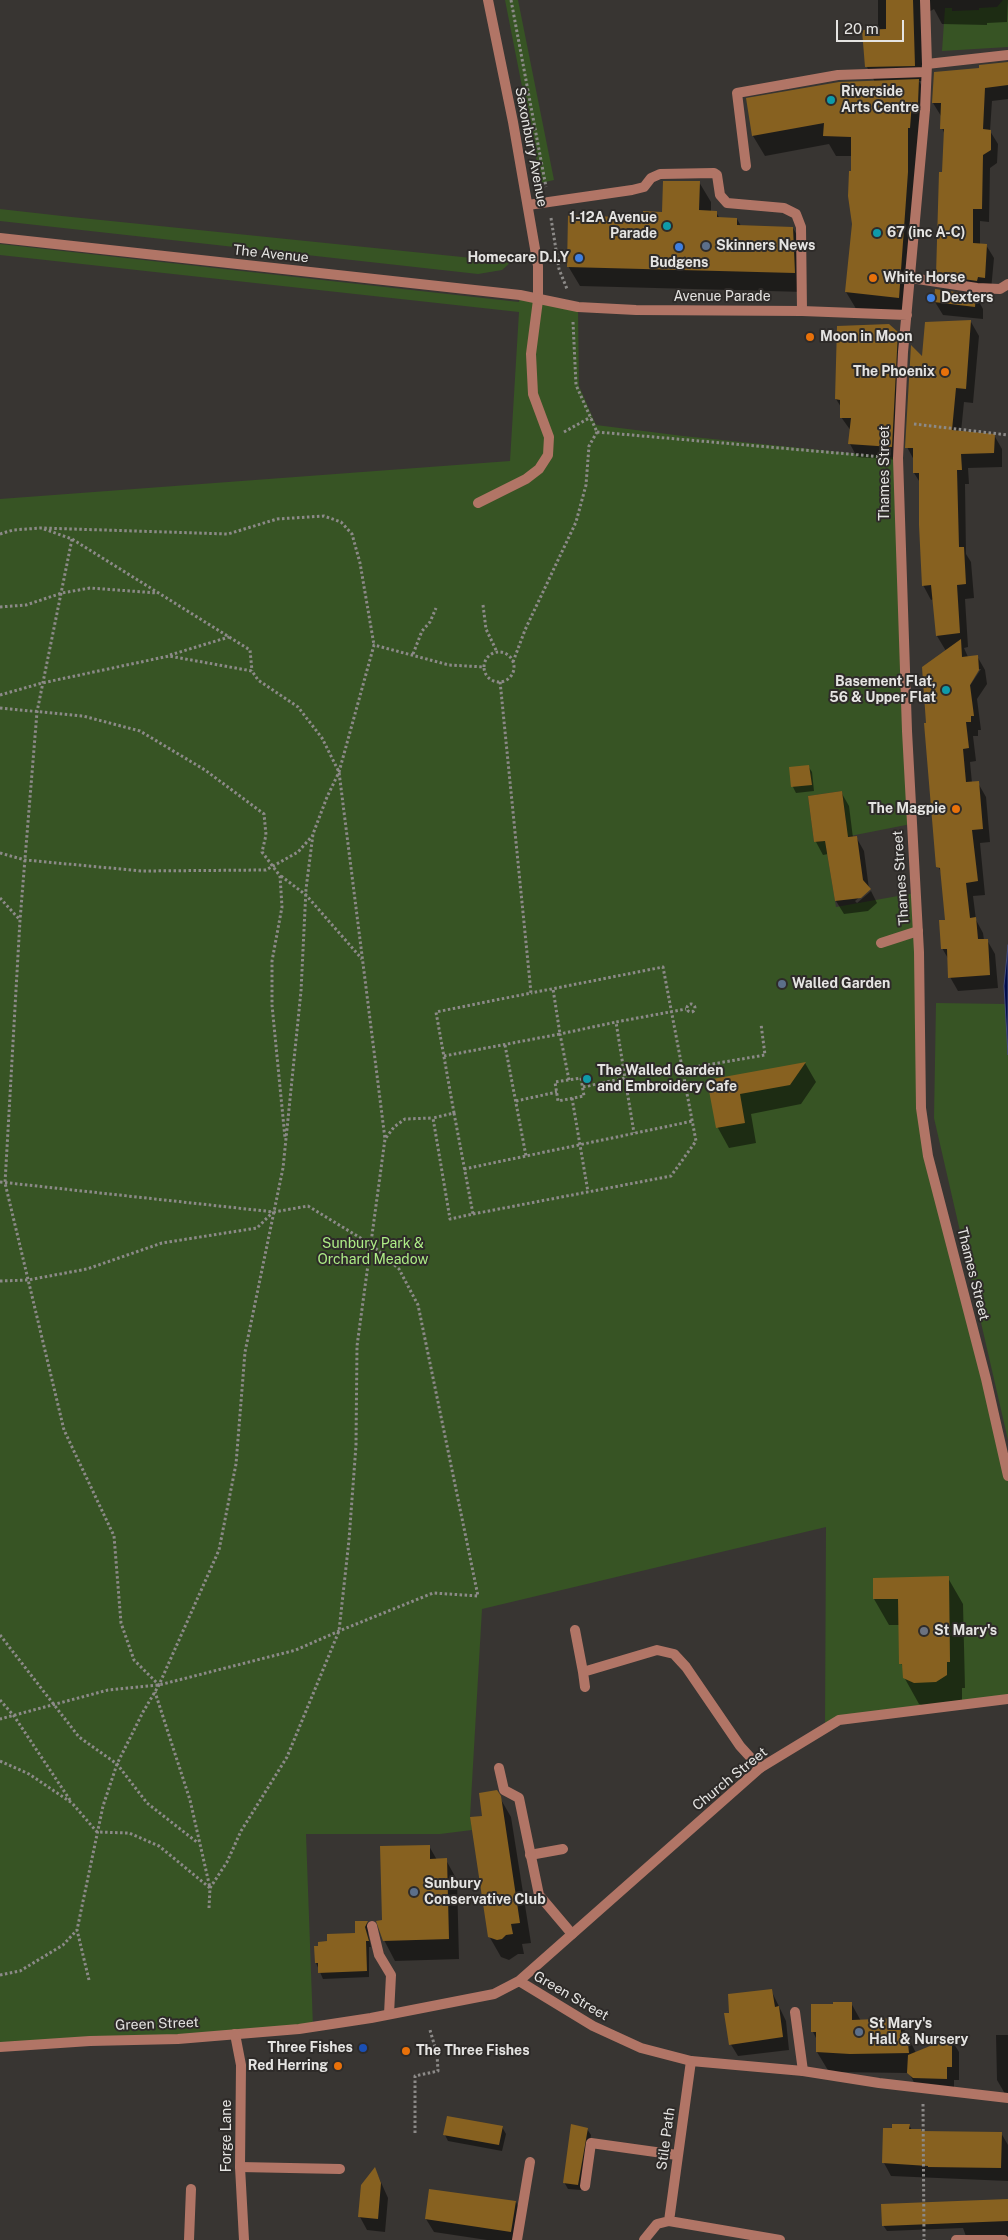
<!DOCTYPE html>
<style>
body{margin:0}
#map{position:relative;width:1008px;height:2240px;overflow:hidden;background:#383532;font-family:"Public Sans",sans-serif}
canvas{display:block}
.scale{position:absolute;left:836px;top:20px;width:68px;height:22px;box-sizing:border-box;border:2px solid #e5e4e2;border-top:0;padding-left:6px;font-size:15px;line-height:18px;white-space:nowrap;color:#e5e4e2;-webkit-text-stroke:4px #2e2b29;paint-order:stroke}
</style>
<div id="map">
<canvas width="1008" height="2240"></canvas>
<div class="scale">20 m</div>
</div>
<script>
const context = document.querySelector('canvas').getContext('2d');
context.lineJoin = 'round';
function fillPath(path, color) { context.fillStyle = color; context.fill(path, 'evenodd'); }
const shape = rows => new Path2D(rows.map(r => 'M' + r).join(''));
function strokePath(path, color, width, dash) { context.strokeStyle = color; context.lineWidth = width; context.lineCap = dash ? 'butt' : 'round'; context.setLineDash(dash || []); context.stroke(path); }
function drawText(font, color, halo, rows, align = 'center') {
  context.font = font + ' "Public Sans",sans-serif'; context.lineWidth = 4; context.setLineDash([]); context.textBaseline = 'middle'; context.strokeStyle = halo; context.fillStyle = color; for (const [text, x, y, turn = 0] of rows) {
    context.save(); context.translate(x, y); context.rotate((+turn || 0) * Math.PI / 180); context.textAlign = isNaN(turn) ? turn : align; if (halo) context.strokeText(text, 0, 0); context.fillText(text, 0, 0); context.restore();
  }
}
const green = shape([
 [505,0,518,0,554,180,541,183],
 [1003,0,1008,0,1008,47,942,51,945,8,952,8,952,11,979,10,979,8,997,7],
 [0,209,62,216,511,262,502,270,478,274,0,221],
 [0,244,519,302,520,295,578,307,579,386,596,425,683,436,898,458,911,824,840,838,846,820,842,791,808,796,814,842,825,841,836,907,915,893,921,1108,1008,1476,1008,1699,854,1717,825,1728,826,1527,482,1609,470,1817,472,1830,440,1834,306,1834,313,2027,0,2047,0,499,510,461,519,312,0,255],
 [936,1003,1005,1004,1008,1055,1008,1440,934,1118]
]);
const water = shape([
 [1008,945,1008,1055,1004,986,1008,945]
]);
const shadow = shape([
 [878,0,1008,0,1007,22,987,23,987,25,942,24,934,9,927,13,923,81,919,81,930,101,929,122,923,122,910,318,858,312,846,292,853,224,852,156,836,156,829,144,765,156,753,136,748,99,875,82,867,67,878,31],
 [1008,63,1008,99,992,101,990,131,998,144,997,163,990,168,989,222,980,221,980,244,986,245,994,258,991,290,984,290,984,293,945,287,937,274,945,135,942,128,941,116,933,103,981,69],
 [699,182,711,202,711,212,716,212,720,219,737,219,741,226,793,228,804,248,805,292,580,286,568,266,644,219,663,213],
 [976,296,983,309,983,319,943,315,935,302],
 [971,322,979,336,973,403,964,402,961,432,994,435,1002,449,1002,467,968,468,969,484,965,484,966,554,971,562,974,598,965,599,968,647,964,648,968,657,977,656,985,670,987,684,977,699,981,730,978,730,978,736,973,736,976,761,970,762,972,783,978,783,986,797,990,842,980,843,985,895,973,896,976,920,983,933,984,940,987,940,995,954,998,988,958,991,950,977,949,960,942,948,947,921,942,874,938,866,928,724,946,651,937,636,934,599,931,600,923,585,921,484,914,473,914,460,907,447,923,358],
 [978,669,981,669,967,690,965,689],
 [897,333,905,347,899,460,857,457,850,444,851,431,841,417,841,407,836,399],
 [808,766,812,772,814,791,796,793,793,787,790,768],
 [841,792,849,806,853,838,856,837,864,851,869,889,855,901,857,903,871,891,877,903,868,911,844,914,836,901,828,854,823,855,816,842],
 [805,1063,816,1082,801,1104,751,1114,756,1143,729,1148,718,1128,709,1081],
 [948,1578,963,1604,965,1688,962,1688,962,1702,930,1709,919,1704,904,1677,904,1669,901,1663,900,1625,889,1625,874,1599,874,1579],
 [496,1791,511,1817,531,1943,522,1944,524,1954,518,1954,509,1960,501,1957,489,1936,483,1817],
 [429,1846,437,1860,446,1860,457,1880,459,1959,395,1961,384,1940,383,1922],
 [367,1922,370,1928,368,1934,371,1947,369,1947,369,1977,323,1979,316,1963,356,1935],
 [771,1990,786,2021,789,2050,738,2056,730,2043,730,2014],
 [851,2003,861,2021,899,2019,916,2053,951,2039,959,2052,959,2080,954,2080,954,2092,916,2086,909,2073,829,2072,817,2052,817,2040,813,2032,812,2005],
 [996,2035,1008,2035,1008,2099,997,2080],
 [909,2125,912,2130,922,2132,1001,2133,1008,2145,1008,2181,891,2176,884,2163,884,2129],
 [502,2127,506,2134,502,2151,448,2141,445,2135],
 [587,2129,591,2135,581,2190,568,2189,564,2182],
 [375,2169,388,2198,385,2232,367,2230,360,2217],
 [1008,2201,1008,2239,967,2239,963,2228,887,2231,883,2225],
 [516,2202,523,2216,519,2240,487,2240,434,2232,426,2219]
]);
const building = shape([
 [886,0,913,0,915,66,865,67,862,30,886,29],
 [1008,62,1008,85,985,88,983,129,991,130,991,150,983,155,982,209,973,209,973,243,987,244,985,278,978,277,977,281,936,275,939,172,942,172,944,129,940,129,941,103,932,103,934,72,979,68,979,65],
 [919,79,918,103,912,102,910,128,908,128,908,172,899,298,845,292,852,224,848,196,849,171,851,171,851,137,823,136,824,123,752,136,746,98,839,82],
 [663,181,700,181,699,210,717,211,717,217,737,218,737,225,793,227,795,273,567,267,568,215,643,218,643,211,662,212],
 [935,289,976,295,975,307,934,302],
 [971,320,966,389,956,388,952,430,995,434,994,453,961,454,962,470,957,470,959,547,964,547,966,584,957,585,960,633,936,636,931,585,922,586,919,525,919,473,913,473,913,448,905,448,911,345,922,356,925,322],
 [889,324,898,332,892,447,848,444,851,418,840,418,840,400,835,399,837,326],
 [961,639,962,657,978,655,979,670,970,685,974,716,971,716,971,722,966,722,969,748,963,749,966,782,979,781,983,829,972,830,978,881,966,883,970,918,976,917,978,939,988,939,990,975,948,978,947,949,941,949,939,920,945,920,940,868,936,867,924,723,926,723,922,667],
 [809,765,812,785,791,787,789,767],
 [842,791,848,837,857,836,863,880,871,889,861,898,835,901,825,841,814,842,808,796],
 [806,1062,790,1085,740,1094,745,1123,716,1128,707,1080],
 [949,1576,950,1662,947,1662,947,1675,936,1682,914,1683,903,1678,902,1664,899,1664,898,1599,873,1599,873,1578],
 [497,1790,501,1796,520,1923,511,1924,513,1934,506,1935,502,1939,497,1940,488,1937,470,1817,482,1816,479,1793],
 [430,1845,430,1859,447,1858,449,1939,383,1941,376,1921,382,1920,380,1846],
 [355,1921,368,1921,365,1927,369,1941,366,1941,367,1971,318,1973,318,1963,315,1963,314,1946,318,1946,318,1942,327,1941,327,1934,355,1933],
 [772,1989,775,2007,779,2006,783,2037,729,2045,724,2013,729,2013,728,1994],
 [833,2002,852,2002,852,2020,900,2018,901,2034,907,2034,909,2053,850,2054,816,2052,816,2032,811,2032,811,2004,833,2004],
 [952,2037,952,2067,947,2067,947,2079,913,2078,907,2073,908,2055],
 [447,2116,503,2126,499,2145,443,2135],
 [571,2124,588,2128,578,2185,563,2183],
 [892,2124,910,2124,909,2129,921,2129,921,2131,1002,2132,1001,2168,928,2167,928,2166,882,2163,883,2128,892,2128],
 [375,2167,381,2183,378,2219,358,2217,361,2185],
 [429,2189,516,2201,511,2232,425,2219],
 [1008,2199,1008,2221,882,2226,881,2204]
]);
const path = shape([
 [511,0,546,187],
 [551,218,559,269,567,289],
 [573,322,576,385,597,432],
 [914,424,1008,435],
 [564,432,591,417],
 [597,432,883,457],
 [44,529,72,539,250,650,252,671],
 [0,534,13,530,41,528,228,534,277,519,324,516,341,522,352,534,360,563,374,645],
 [72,539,37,712,20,920,5,1183,64,1430,114,1536,121,1623,134,1660,159,1685],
 [483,605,486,629,497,652],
 [0,607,26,605,62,593,90,588,157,593],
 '484 667a15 15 0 1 1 30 0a15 15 0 1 1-30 0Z',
 [413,654,422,631,430,622,436,608],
 [170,655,229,637],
 [513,662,525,630,576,522,586,485,589,446,597,432],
 [0,695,42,683,169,656,252,671,258,680,298,707,322,738,339,772,385,1139],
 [0,708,83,716,140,731,205,770,264,814,266,835,262,852,280,876,282,907,272,961,272,1005,285,1138],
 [0,853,25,860,142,871,266,870,298,852,313,835],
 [281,876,306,895,362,959],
 [0,898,20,920],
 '687 1008a4 4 0 1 1 8 0a4 4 0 1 1-8 0Z',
 [505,1045,526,1156],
 [444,1056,560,1034,553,989],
 [683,1069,765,1055,761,1024],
 [581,1078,584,1096,558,1101,555,1082,581,1078],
 [625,1078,634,1133],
 [569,1080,560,1034,616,1022],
 [583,1087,625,1078,616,1022,686,1009],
 [572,1098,588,1192],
 [516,1101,557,1092],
 [454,1113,473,1214,450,1219,433,1118,454,1113,436,1012,531,993,500,681],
 [464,1169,693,1121],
 [0,1182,274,1212,308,1206,372,1245,399,1269,418,1305,478,1596,433,1593,339,1631,296,1650,159,1685,108,1690,0,1719],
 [473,1214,671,1176,696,1141,663,967,531,993],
 [0,1281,28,1280,87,1269,162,1243,257,1228,273,1212],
 [0,1635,79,1737,117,1764,147,1803,198,1843],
 [0,1700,14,1716,70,1800],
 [0,1761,29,1774,72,1803,97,1832,129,1833,159,1846,210,1888,190,1800,155,1692],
 [209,1908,210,1888,227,1862,241,1831,287,1757,339,1631,349,1540,356,1445,357,1346,385,1139,394,1127,405,1119,433,1118],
 [0,1975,20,1971,63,1945,77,1930],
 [89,1980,77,1930,103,1806,117,1764,143,1712,159,1685,219,1550,236,1464,245,1352,283,1168,301,991,306,889,313,834,327,797,339,772,374,645,449,665,484,667],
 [923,2104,924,2240],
 [415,2133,415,2076,438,2071,437,2054,430,2030]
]);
const service = shape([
 [927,64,1008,55],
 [746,166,737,93,838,75,926,72],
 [528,205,632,190,644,187,651,178,660,174,714,173,717,175,720,195,727,203,784,208,796,214,801,227,802,311],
 [911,278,977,288,1000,289,1008,284],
 [478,503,526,479,539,469,548,455,549,437,533,394,531,354,538,300],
 [881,943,918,931],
 [530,1855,563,1849],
 [372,1926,379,1955,391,1975,389,2014],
 [795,2012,803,2071],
 [240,2167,340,2169],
 [585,2186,591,2143,677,2155],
 [956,2240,1004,2240]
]);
const minor = shape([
 [488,0,513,122,538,266,538,300],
 [575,1630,583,1672],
 [585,1687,583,1672,657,1650,674,1654,686,1667,740,1746,760,1768],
 [499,1768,504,1790,519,1798,539,1895,572,1934],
 [235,2034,241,2065,240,2167,244,2240],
 [691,2061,669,2221,780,2240],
 [189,2240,191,2189],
 [517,2240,530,2162],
 [644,2240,657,2224,669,2221]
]);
const tertiary = shape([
 [925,0,927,64,925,110,903,352,898,458,907,731,919,952,921,1108,928,1156,986,1379,1008,1476],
 [0,238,520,295,578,307,636,310,802,311,907,315],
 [519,1981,593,2026,641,2048,691,2061,803,2071,879,2083,1008,2098],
 [0,2047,90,2041,178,2039,299,2029,371,2018,494,1994,519,1981,760,1768,839,1720,1008,1699]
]);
const markers = [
 [831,100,5,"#0f9aa8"],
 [667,226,5,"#0f9aa8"],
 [877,233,5,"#0f9aa8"],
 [706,246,5,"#5c6f8a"],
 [679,247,5,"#3f7fe0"],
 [579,258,5,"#3f7fe0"],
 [873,278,5,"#e8710a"],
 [931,298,5,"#3f7fe0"],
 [810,337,5,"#e8710a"],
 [945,372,5,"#e8710a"],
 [946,690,5,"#0f9aa8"],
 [956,809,5,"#e8710a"],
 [782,984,5,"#5c6f8a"],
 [587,1079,5,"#0f9aa8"],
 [924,1631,5,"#6b7280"],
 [414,1892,5,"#5c6f8a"],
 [859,2032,5,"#5c6f8a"],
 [363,2048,5,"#1a4fb4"],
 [406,2051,5,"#e8710a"],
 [338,2066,5,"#e8710a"]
];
const poiNames = [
 ["Riverside",841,92],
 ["Arts Centre",841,108],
 ["1-12A Avenue",657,218,"right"],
 ["Parade",657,234,"right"],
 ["67 (inc A-C)",887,233],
 ["Skinners News",716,246],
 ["Homecare D.I.Y",569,258,"right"],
 ["Budgens",679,263,"center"],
 ["White Horse",883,278],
 ["Dexters",941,298],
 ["Moon in Moon",820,337],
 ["The Phoenix",935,372,"right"],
 ["Basement Flat,",936,682,"right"],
 ["56 & Upper Flat",936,698,"right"],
 ["The Magpie",946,809,"right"],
 ["Walled Garden",792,984],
 ["The Walled Garden",597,1071],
 ["and Embroidery Cafe",597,1087],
 ["St Mary's",934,1631],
 ["Sunbury",424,1884],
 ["Conservative Club",424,1900],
 ["St Mary's",869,2024],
 ["Hall & Nursery",869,2040],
 ["Three Fishes",353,2048,"right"],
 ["The Three Fishes",416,2051],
 ["Red Herring",328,2066,"right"]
];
const streetNames = [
 ["Saxonbury Avenue",531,147,79],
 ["The Avenue",271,254,6],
 ["Avenue Parade",722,297],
 ["Thames Street",885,473,-90],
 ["Thames Street",901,878,-94],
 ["Thames Street",973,1274,76],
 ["Church Street",730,1779,-39],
 ["Green Street",571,1996,30],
 ["Green Street",157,2024,-2],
 ["Forge Lane",227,2136,-90],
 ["Stile Path",666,2139,-82]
];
const parkNames = [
 ["Sunbury Park &",373,1244],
 ["Orchard Meadow",373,1260]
];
fillPath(green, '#375424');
fillPath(water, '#020e4e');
strokePath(water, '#464e7a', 1);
fillPath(shadow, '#0007');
fillPath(building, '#876120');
strokePath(path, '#8c8a88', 3, [2.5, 2.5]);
strokePath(service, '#b17566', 10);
strokePath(minor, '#b17566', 10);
strokePath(tertiary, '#b17566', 10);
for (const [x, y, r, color] of markers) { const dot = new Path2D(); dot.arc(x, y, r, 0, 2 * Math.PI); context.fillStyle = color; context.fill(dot); strokePath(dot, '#2e2b29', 2); }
drawText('bold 14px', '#e5e4e2', '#2e2b29', poiNames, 'left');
drawText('14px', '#e5e4e2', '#2e2b29', streetNames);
drawText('14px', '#adec86', '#2e2b29', parkNames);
</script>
